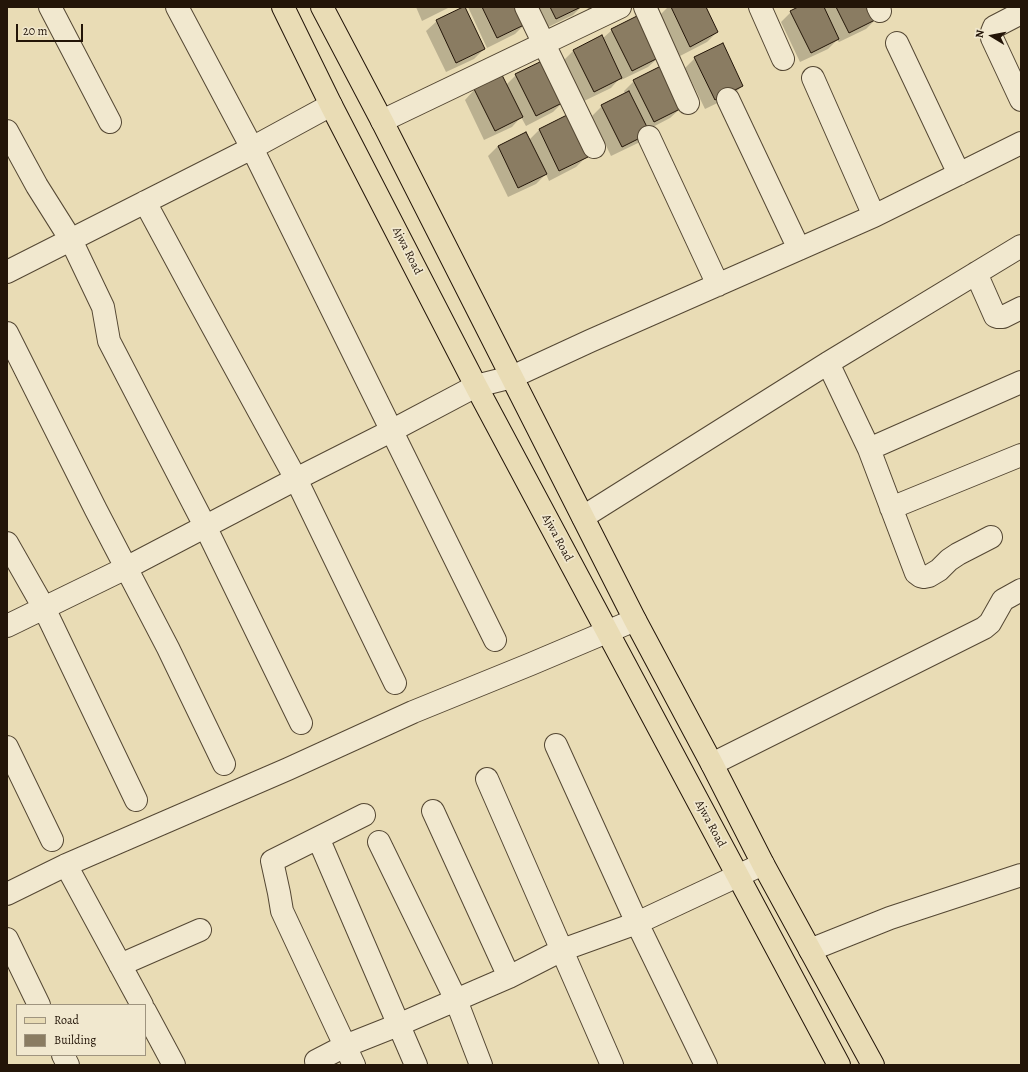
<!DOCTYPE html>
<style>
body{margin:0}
#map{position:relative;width:1028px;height:1072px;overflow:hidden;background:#e9dcb5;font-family:Alegreya,serif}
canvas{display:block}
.frame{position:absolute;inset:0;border:8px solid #231508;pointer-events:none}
.legend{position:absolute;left:16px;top:1004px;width:130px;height:52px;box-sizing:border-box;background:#f1e8cf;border:1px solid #9f947f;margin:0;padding:5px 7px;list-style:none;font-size:12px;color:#231508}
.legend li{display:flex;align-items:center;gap:8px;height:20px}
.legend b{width:20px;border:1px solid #9f947f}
.north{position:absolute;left:972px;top:16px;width:40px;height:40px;-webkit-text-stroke:3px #f1e8cf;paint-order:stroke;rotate:280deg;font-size:11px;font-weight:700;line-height:16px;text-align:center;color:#231508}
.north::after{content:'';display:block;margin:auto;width:14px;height:18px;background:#231508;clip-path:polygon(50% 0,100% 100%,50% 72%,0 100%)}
.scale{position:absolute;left:16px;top:24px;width:67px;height:18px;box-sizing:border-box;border:2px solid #231508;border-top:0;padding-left:5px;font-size:12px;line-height:14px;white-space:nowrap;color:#231508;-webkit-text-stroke:3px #f1e8cf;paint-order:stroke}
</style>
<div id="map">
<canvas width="1028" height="1072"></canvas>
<div class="frame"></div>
<ul class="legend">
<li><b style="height:5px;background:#e9dcb5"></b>Road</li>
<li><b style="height:11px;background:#8a7c62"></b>Building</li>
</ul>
<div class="north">N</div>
<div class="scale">20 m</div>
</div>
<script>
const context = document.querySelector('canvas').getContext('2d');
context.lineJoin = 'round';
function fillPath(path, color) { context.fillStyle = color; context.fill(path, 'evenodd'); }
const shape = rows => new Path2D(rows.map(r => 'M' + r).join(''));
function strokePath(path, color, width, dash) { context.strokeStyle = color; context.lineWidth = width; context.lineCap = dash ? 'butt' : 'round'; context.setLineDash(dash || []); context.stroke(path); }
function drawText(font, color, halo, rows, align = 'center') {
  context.font = font + ' Alegreya,serif'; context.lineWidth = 3.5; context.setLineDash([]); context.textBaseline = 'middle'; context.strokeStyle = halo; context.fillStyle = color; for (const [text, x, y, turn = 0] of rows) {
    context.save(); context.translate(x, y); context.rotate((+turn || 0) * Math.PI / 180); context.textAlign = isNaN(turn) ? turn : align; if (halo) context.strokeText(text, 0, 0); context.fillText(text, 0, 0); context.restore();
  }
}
const shadow = shape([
 [416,7,450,7,422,21],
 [468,7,516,7,525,24,515,34,487,48],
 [536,7,581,7,573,15,546,28],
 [587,7,598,7,589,11],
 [668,7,705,7,717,32,707,42,680,56,660,15],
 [800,7,870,7,876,19,866,29,839,42,837,40,828,49,800,62,781,22,791,12],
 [437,21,484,49,474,59,446,72,426,31],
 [612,30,659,57,648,67,621,80,620,78,611,88,584,101,564,60,574,50,602,39],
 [695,58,742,86,732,96,705,109,685,68],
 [516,75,563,102,553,112,526,126,521,117,512,127,484,140,465,100,475,89,506,85],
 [634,81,681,108,670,118,647,130,649,133,638,143,611,156,592,116,602,106,625,94,624,91],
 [566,116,586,157,576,167,549,181,546,174,536,184,508,197,488,156,498,146,529,140,539,130]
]);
const building = shape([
 [463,7,465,7,485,49,456,63,436,20,463,7],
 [482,7,517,7,526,24,497,38,482,7],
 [550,7,581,7,556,19,550,7],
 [671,7,706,7,718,32,690,47,671,7],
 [798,7,824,7,839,39,811,53,790,11,798,7],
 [836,7,871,7,877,19,849,33,836,7],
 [639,15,660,57,632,71,611,29,639,15],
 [602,35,622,78,594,92,573,50,602,35],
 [723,43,743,86,715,100,694,57,723,43],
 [544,60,564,102,536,116,515,74,544,60],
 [661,66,682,108,654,122,633,80,661,66],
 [502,75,523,117,495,131,474,89,502,75],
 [629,91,650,133,622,147,601,105,629,91],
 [567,115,588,157,559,171,539,129,567,115],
 [526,132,547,174,518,188,498,146,526,132]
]);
const minor = shape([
 [50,7,110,122],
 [177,7,252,148,495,640],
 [526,7,594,147],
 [645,7,688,103],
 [760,7,783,59],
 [878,7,880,11],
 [1021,13,994,27,992,32,992,38,1021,100],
 [897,43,959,174],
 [813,78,874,216],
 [728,99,799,249],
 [382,121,620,7],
 [7,131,37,186,71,240,103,307,109,341,205,526,301,723],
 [649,137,718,285],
 [145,202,193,291,296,479,391,431,476,386,512,377,590,341,874,216,1021,143],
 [7,272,252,148,331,105],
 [976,273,995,316,998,317,1003,317,1021,308],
 [7,333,96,510,168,648,224,764],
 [828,363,869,449,916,573,920,576,924,577,929,576,939,570,949,560,958,554,991,537],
 [869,449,1021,382],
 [891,508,1021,455],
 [583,517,828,363,1021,246],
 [7,543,44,608,136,800],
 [7,626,126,568,296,479,395,683],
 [556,745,637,923,706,1065],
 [7,747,52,840],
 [712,764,984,628,990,623,1003,600,1021,590],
 [487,779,612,1065],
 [433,811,509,977],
 [379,842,456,1000,481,1065],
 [322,847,416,1065],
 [66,865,142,1005],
 [7,894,66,865,288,769,413,712,531,664,635,620],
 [7,939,39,1005],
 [810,950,890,918,1021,875],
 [120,965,200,930],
 [145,1011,174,1065],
 [63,1055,68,1065],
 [316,1061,345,1046,398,1025,509,977,562,950,637,923,763,864],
 [354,1065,282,911,279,893,272,861,364,815]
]);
const major = shape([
 [283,7,331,105,476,386,839,1065],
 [322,7,382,121,635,620,712,764,763,864,873,1065]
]);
const streetNames = [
 ["Ajwa Road",407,251,63],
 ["Ajwa Road",557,538,62],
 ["Ajwa Road",710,824,62]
];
fillPath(shadow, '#0003');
fillPath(building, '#8a7c62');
strokePath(building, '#231508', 1);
strokePath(minor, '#544733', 24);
strokePath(major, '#231508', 24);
strokePath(minor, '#f1e8cf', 22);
strokePath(major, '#e9dcb5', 22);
drawText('12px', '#231508', '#f1e8cf', streetNames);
</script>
